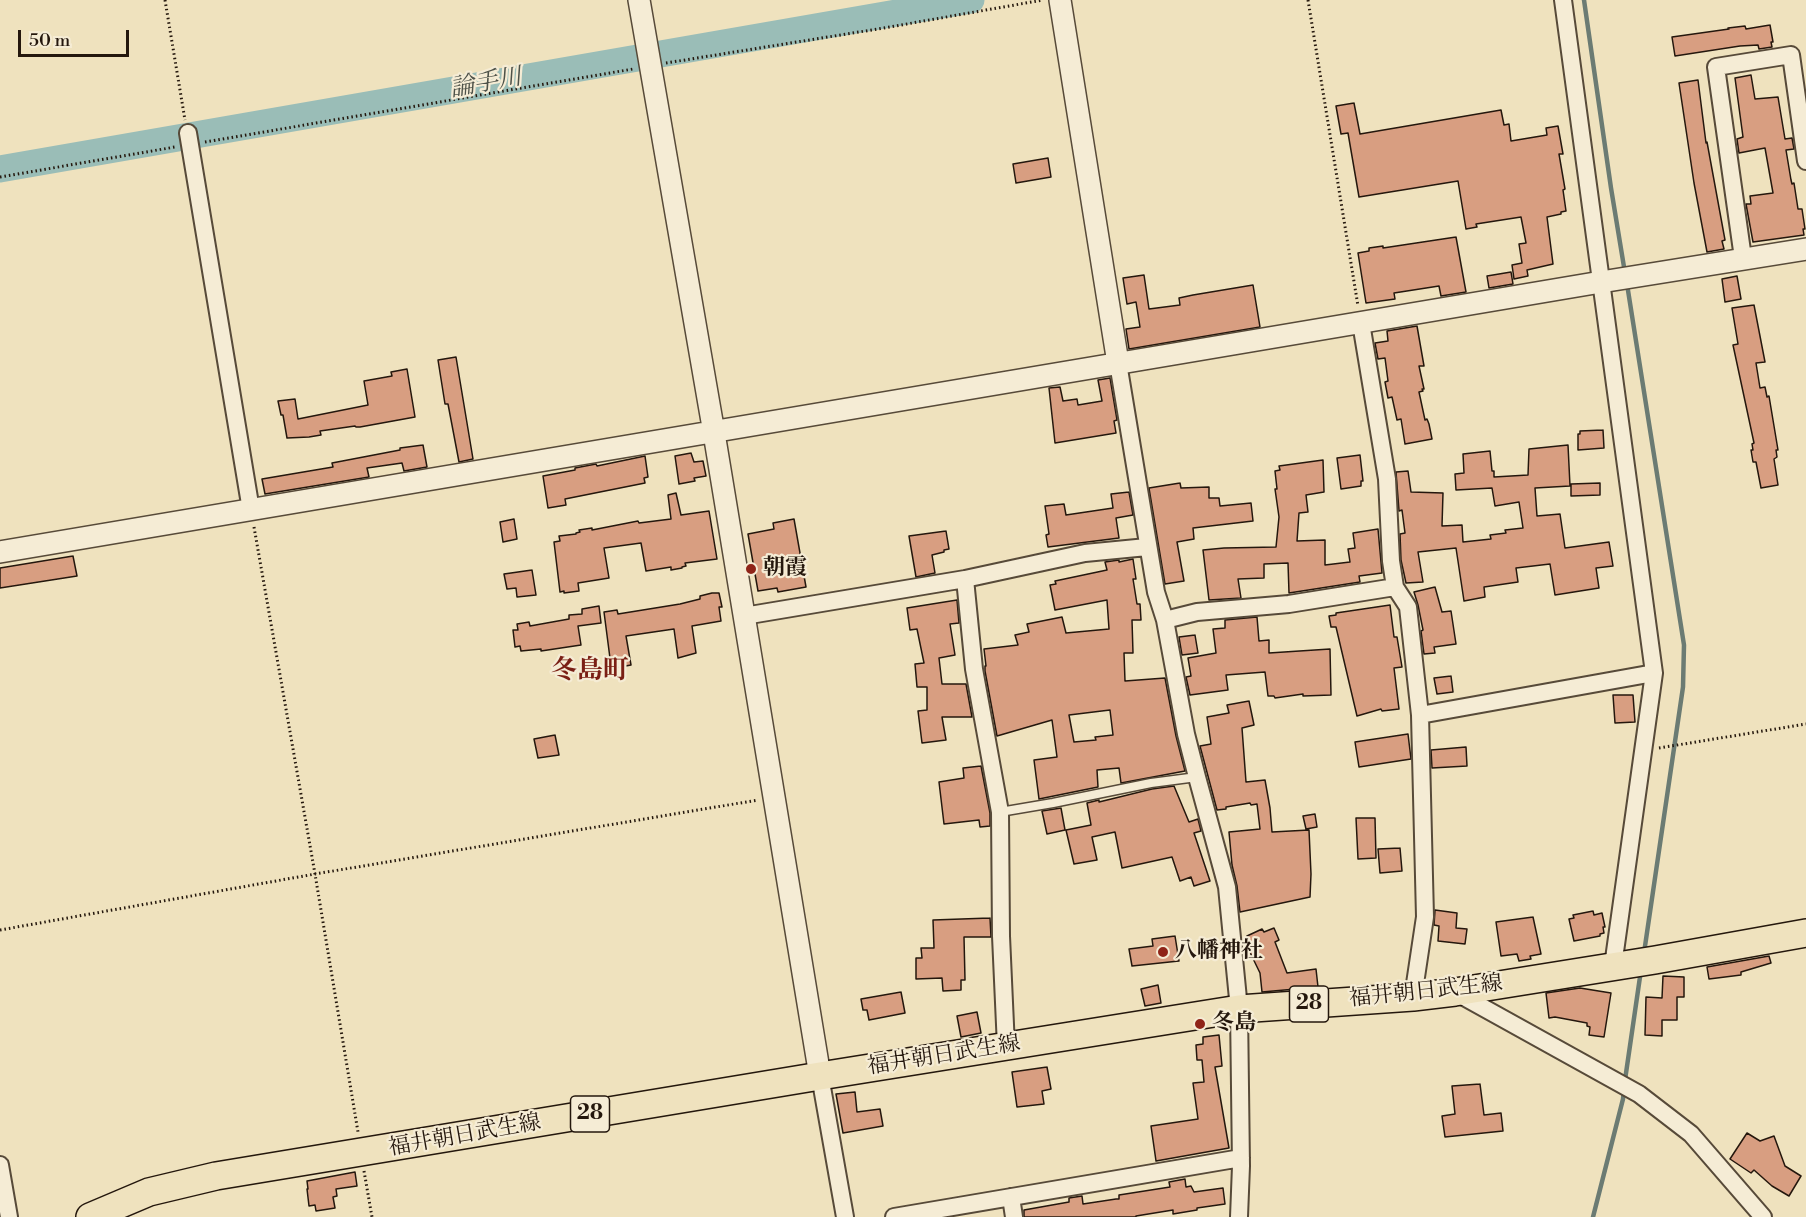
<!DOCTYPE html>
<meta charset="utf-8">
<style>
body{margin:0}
#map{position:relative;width:1806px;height:1217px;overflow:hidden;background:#efe2be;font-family:"Libre Bodoni",serif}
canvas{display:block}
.scale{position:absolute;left:18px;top:30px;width:111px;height:27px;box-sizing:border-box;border:3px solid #24170d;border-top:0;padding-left:8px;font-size:18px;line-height:21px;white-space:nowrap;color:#24170d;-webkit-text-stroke:4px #f5ecd5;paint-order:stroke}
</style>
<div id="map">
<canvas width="1806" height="1217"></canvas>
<div class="scale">50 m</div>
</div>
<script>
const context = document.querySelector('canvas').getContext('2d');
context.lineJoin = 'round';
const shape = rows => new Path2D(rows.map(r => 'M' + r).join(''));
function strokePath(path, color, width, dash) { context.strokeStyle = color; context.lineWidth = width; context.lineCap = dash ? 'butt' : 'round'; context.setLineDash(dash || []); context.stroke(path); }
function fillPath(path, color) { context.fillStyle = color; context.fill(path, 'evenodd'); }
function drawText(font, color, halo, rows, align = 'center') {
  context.font = font + ' "Libre Bodoni","Noto Serif JP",serif'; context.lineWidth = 4.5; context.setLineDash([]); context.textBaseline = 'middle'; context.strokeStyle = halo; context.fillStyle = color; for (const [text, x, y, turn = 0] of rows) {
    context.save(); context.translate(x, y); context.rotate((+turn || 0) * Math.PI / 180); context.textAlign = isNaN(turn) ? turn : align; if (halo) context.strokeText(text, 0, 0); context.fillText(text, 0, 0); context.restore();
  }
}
const stream = shape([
 [1584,0,1611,188,1625,273],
 [1627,284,1684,645,1683,687,1644,953],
 [1625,1080,1641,970],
 [1593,1217,1623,1099,1624,1089]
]);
const river = shape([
 [0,169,971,0]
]);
const building = shape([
 [1770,25,1773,42,1771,42,1772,47,1759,49,1758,45,1740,46,1675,56,1672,37,1729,29,1728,28,1745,26,1746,29,1770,25],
 [1751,75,1755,99,1778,97,1785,139,1792,138,1794,149,1786,150,1791,180,1792,184,1794,183,1798,209,1802,209,1805,229,1803,229,1804,235,1753,242,1746,204,1751,204,1750,196,1773,193,1765,148,1739,153,1737,139,1743,137,1735,78,1751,75],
 [1698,80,1706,143,1707,142,1725,240,1722,241,1724,249,1707,252,1694,183,1679,83,1698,80],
 [1354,103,1360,134,1501,110,1504,125,1509,124,1511,141,1547,135,1546,128,1558,126,1563,154,1559,154,1565,189,1563,190,1566,211,1561,212,1561,214,1547,217,1553,264,1527,270,1528,276,1514,279,1512,265,1522,263,1519,244,1526,243,1521,217,1476,224,1477,227,1466,229,1458,181,1359,197,1348,133,1341,134,1336,106,1354,103],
 [1048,158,1051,177,1016,183,1013,164,1048,158],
 [1456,237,1466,292,1441,296,1439,286,1394,293,1395,299,1366,303,1358,253,1369,251,1369,248,1383,246,1383,248,1456,237],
 [1511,272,1513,284,1489,288,1487,276,1511,272],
 [1144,275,1149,309,1180,305,1179,298,1193,295,1253,285,1260,327,1129,349,1126,329,1140,327,1136,302,1127,304,1123,278,1144,275],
 [1737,276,1741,299,1725,302,1722,279,1737,276],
 [1754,305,1765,362,1756,363,1760,388,1765,387,1767,397,1769,396,1778,450,1776,450,1777,457,1774,459,1778,485,1761,488,1756,462,1753,462,1751,450,1753,450,1752,444,1754,443,1733,345,1738,344,1732,308,1754,305],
 [1417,326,1424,366,1419,366,1424,389,1422,389,1423,391,1419,392,1425,420,1427,419,1429,424,1432,439,1405,444,1401,419,1397,420,1392,397,1388,398,1385,382,1388,381,1385,358,1378,359,1375,343,1388,341,1387,331,1417,326],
 [456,357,473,459,459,462,448,404,445,404,438,360,456,357],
 [407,369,415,417,360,427,356,427,355,426,320,431,321,435,309,437,287,438,283,415,281,415,278,401,295,399,298,419,368,405,364,381,392,376,391,372,407,369],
 [1110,378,1117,420,1114,421,1116,433,1055,443,1049,388,1060,387,1063,401,1077,399,1078,405,1102,401,1098,380,1110,378],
 [1603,430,1604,448,1578,450,1578,434,1580,434,1580,431,1603,430],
 [423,445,427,467,404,471,402,463,367,468,369,477,265,494,262,479,333,467,332,463,400,450,400,448,423,445],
 [1568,445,1570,486,1535,488,1537,516,1560,514,1565,548,1609,542,1613,566,1596,568,1599,588,1555,595,1550,564,1516,568,1518,582,1484,587,1485,597,1464,601,1456,548,1418,552,1423,582,1406,583,1401,560,1400,534,1405,533,1402,510,1399,511,1396,472,1408,471,1411,492,1443,493,1442,526,1462,525,1463,542,1491,539,1490,535,1506,533,1505,530,1523,528,1519,502,1495,506,1492,488,1456,490,1455,474,1464,473,1463,454,1490,451,1492,471,1494,471,1494,477,1528,475,1529,449,1568,445],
 [691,453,694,462,703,461,706,476,694,478,695,481,679,484,675,456,691,453],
 [1360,455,1363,481,1361,481,1361,486,1341,489,1337,458,1360,455],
 [645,456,648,477,644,478,645,483,565,499,566,505,548,508,543,476,575,470,575,468,596,464,597,466,645,456],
 [1323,460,1324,492,1306,495,1308,512,1299,513,1297,541,1325,540,1325,565,1350,562,1348,549,1355,548,1353,533,1378,529,1382,573,1359,576,1360,582,1289,593,1288,563,1264,564,1264,578,1238,579,1241,598,1209,600,1203,550,1224,548,1276,547,1279,517,1275,489,1277,489,1275,471,1280,470,1279,466,1323,460],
 [1180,483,1181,488,1209,487,1209,498,1219,498,1220,506,1251,503,1253,521,1193,528,1194,539,1177,542,1184,581,1165,584,1149,488,1180,483],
 [1600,483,1600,495,1571,496,1571,484,1600,483],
 [1129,492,1133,515,1116,518,1119,538,1048,547,1046,535,1049,534,1045,506,1064,504,1066,515,1113,508,1111,494,1129,492],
 [676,493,681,515,709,511,717,559,685,563,686,566,682,567,682,568,671,570,671,567,646,571,641,543,604,548,609,578,578,583,579,591,564,593,564,591,560,592,554,542,560,541,559,536,576,534,576,533,580,532,579,530,592,528,592,530,638,521,639,523,671,519,668,495,676,493],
 [514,519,517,539,503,542,500,522,514,519],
 [794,519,806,587,778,592,777,588,758,591,748,534,774,529,773,523,794,519],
 [946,531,949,549,944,550,944,552,932,555,935,573,916,577,909,536,946,531],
 [73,556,77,576,0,588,0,568,73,556],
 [1133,559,1136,579,1133,579,1137,604,1140,604,1141,620,1132,620,1133,653,1124,653,1125,681,1165,678,1176,736,1185,771,1121,783,1119,768,1097,770,1098,787,1039,799,1034,760,1057,757,1052,720,997,736,985,671,985,666,986,666,984,649,1018,645,1015,635,1029,632,1027,624,1062,617,1066,633,1109,629,1107,600,1055,610,1050,585,1056,584,1055,581,1107,570,1105,562,1119,560,1119,562,1133,559],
 [1110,710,1113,735,1095,737,1096,740,1074,742,1069,715,1110,710],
 [532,570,536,595,517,597,516,588,507,589,504,574,532,570],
 [1435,587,1442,612,1451,611,1456,644,1434,647,1435,653,1424,654,1421,631,1423,630,1418,605,1414,592,1435,587],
 [712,593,719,593,722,607,719,607,721,621,692,626,696,653,678,658,674,629,626,636,631,665,615,668,615,666,611,666,604,612,617,610,618,614,680,604,700,599,700,596,712,593],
 [957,600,959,623,950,624,955,655,939,658,942,684,966,684,972,717,942,717,946,740,922,743,918,711,927,710,927,687,917,687,915,664,924,663,917,629,910,630,907,608,957,600],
 [1390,605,1394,637,1397,637,1402,667,1394,668,1399,709,1382,711,1381,709,1357,716,1336,627,1331,627,1329,616,1336,615,1336,613,1390,605],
 [599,606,601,623,578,626,581,645,541,651,541,649,521,651,520,646,515,647,513,630,518,630,517,624,529,622,530,626,569,619,569,615,582,614,582,609,599,606],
 [1257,617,1259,641,1269,640,1269,653,1330,649,1331,695,1303,696,1303,694,1275,698,1274,696,1268,696,1265,672,1226,675,1228,690,1190,695,1186,677,1191,676,1188,658,1216,653,1213,629,1225,628,1225,620,1257,617],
 [1195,635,1198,653,1182,655,1179,637,1195,635],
 [1451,676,1453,692,1437,694,1434,678,1451,676],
 [1613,695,1633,695,1635,722,1615,723,1613,695],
 [1249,701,1254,725,1242,728,1246,782,1265,780,1270,808,1272,832,1309,830,1311,874,1310,897,1240,912,1237,886,1232,865,1229,832,1260,829,1257,804,1251,805,1250,803,1226,807,1226,809,1217,810,1200,746,1211,744,1207,717,1229,713,1227,705,1249,701],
 [1408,734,1411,759,1359,767,1355,742,1408,734],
 [555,735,559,755,538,758,534,739,555,735],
 [1466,747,1467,766,1432,768,1431,750,1466,747],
 [981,766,990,813,990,826,980,827,979,820,944,824,939,782,964,778,963,768,981,766],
 [1174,786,1189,822,1198,819,1201,831,1194,833,1210,881,1194,886,1191,877,1180,881,1172,857,1122,868,1115,832,1092,837,1097,860,1074,864,1066,830,1091,825,1087,803,1099,800,1099,802,1152,789,1174,786],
 [1061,808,1065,830,1047,834,1042,811,1061,808],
 [1315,814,1317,827,1306,829,1303,816,1315,814],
 [1356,818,1375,818,1376,858,1358,859,1356,818],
 [1400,848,1402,871,1380,873,1378,849,1400,848],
 [1435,910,1457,913,1456,928,1467,929,1465,944,1438,941,1439,926,1434,925,1435,910],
 [1593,911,1594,915,1602,913,1605,927,1603,927,1604,933,1600,934,1600,936,1574,941,1569,919,1574,918,1573,915,1593,911],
 [1533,917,1541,954,1530,956,1531,959,1519,961,1517,954,1501,956,1496,922,1533,917],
 [990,918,991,937,964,937,965,980,961,980,961,990,943,991,942,978,916,979,916,958,922,958,921,948,934,948,933,920,990,918],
 [1274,928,1279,940,1275,942,1287,973,1316,969,1318,987,1262,992,1260,973,1244,940,1247,936,1262,929,1264,932,1274,928],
 [1175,936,1179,961,1132,966,1129,949,1153,946,1152,939,1175,936],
 [1769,956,1771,963,1741,972,1741,975,1709,979,1707,967,1769,956],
 [1663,976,1684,977,1684,997,1677,997,1677,1020,1662,1020,1662,1036,1645,1035,1646,997,1662,998,1663,976],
 [1158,985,1161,1003,1145,1006,1141,989,1158,985],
 [1580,988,1611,993,1604,1037,1589,1035,1590,1027,1587,1026,1587,1023,1555,1017,1549,1018,1546,993,1580,988],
 [901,992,905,1013,869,1020,867,1010,863,1010,861,999,901,992],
 [977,1012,981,1033,961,1037,957,1016,977,1012],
 [1219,1035,1222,1066,1215,1067,1229,1148,1156,1161,1151,1126,1198,1119,1193,1083,1204,1082,1202,1060,1197,1060,1196,1045,1203,1044,1203,1037,1219,1035],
 [1047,1067,1051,1089,1042,1091,1044,1104,1017,1107,1012,1072,1047,1067],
 [1480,1084,1484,1115,1501,1113,1503,1131,1445,1137,1442,1116,1455,1114,1452,1086,1480,1084],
 [855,1092,857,1112,880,1109,883,1126,843,1133,836,1094,855,1092],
 [1747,1133,1760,1141,1774,1136,1785,1166,1801,1176,1789,1196,1772,1186,1754,1170,1751,1173,1730,1159,1747,1133],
 [355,1172,357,1186,336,1189,337,1196,333,1197,335,1208,316,1211,315,1205,309,1206,307,1189,308,1189,307,1181,355,1172],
 [1185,1179,1186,1187,1191,1186,1194,1192,1223,1188,1225,1204,1197,1208,1197,1210,1173,1214,1173,1210,1136,1216,1136,1217,1024,1217,1024,1210,1069,1202,1069,1198,1082,1196,1083,1204,1116,1199,1119,1199,1119,1195,1170,1187,1169,1182,1185,1179]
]);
const path = shape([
 [165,0,185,120],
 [1308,0,1358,306],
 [666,63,884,28,1043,0],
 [205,142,633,69],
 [0,177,175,147],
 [254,527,315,874,358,1132],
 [1659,748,1806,724],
 [0,930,315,874,758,800],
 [364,1171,372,1217]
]);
const service = shape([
 [1000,812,1053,803,1151,783,1197,777]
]);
const minor = shape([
 [1563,0,1654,673,1613,966],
 [188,133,251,510],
 [1743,258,1716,67,1791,55,1806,161],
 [1361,323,1387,479,1391,561,1395,587,1408,607,1420,715,1425,917,1413,997],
 [1118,363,1156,592,1165,620,1186,734,1197,777,1227,887,1239,1009,1241,1166,1239,1217],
 [965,579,974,669,1000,812,1001,936,1006,1047],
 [744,616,965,579,1085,553,1147,547],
 [1165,620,1197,612,1289,604,1395,587],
 [1420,715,1654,673],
 [1455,992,1639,1094,1691,1134,1763,1217],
 [820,1076,845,1217],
 [0,1165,9,1217],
 [1011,1197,1014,1217],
 [894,1217,1241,1158]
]);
const tertiary = shape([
 [639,0,714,433,820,1076],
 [1060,0,1118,363],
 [0,552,1601,282,1806,249]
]);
const primary = shape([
 [90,1217,149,1192,216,1176,820,1076,1239,1009,1413,997,1455,992,1655,960,1806,933]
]);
const markers = [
 [751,569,6,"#8f2418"],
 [1163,952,6,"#8f2418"],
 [1200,1024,6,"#8f2418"]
];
const shields = [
 [1309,1004,39],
 [590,1114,39]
];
const shieldNames = [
 ["28",1309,1004],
 ["28",590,1114]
];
const poiNames = [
 ["朝霞",763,569],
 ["八幡神社",1175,952],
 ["冬島",1212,1024]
];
const streetNames = [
 ["福井朝日武生線",1426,992,-6],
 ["福井朝日武生線",944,1056,-9],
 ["福井朝日武生線",465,1136,-10]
];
const waterNames = [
 ["論手川",486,84,-10]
];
const quarterNames = [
 ["冬島町",590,672]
];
strokePath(stream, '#6b7b73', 4.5);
strokePath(river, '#9abdb7', 27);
fillPath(building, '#d89e81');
strokePath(building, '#24170d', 1.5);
strokePath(service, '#574a39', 11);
strokePath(minor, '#574a39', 20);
strokePath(tertiary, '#574a39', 24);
strokePath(primary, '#24170d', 30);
strokePath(path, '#24170d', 3, [1.5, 3]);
strokePath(service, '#f5ecd5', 8);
strokePath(minor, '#f5ecd5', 16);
strokePath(tertiary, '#f5ecd5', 21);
strokePath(primary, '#efe2be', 27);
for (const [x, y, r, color] of markers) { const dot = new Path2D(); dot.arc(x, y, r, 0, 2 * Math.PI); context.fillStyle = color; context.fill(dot); strokePath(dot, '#f5ecd5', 2); }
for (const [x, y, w] of shields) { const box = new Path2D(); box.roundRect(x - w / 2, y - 18, w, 36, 4.5); context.fillStyle = '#f5ecd5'; context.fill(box); strokePath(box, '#24170d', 1.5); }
drawText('bold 21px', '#24170d', null, shieldNames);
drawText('bold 22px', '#24170d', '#f5ecd5', poiNames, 'left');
drawText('22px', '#24170d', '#f5ecd5', streetNames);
drawText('italic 24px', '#4d5148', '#f5ecd5', waterNames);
drawText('bold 26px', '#7a1f14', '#f5ecd5', quarterNames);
</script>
